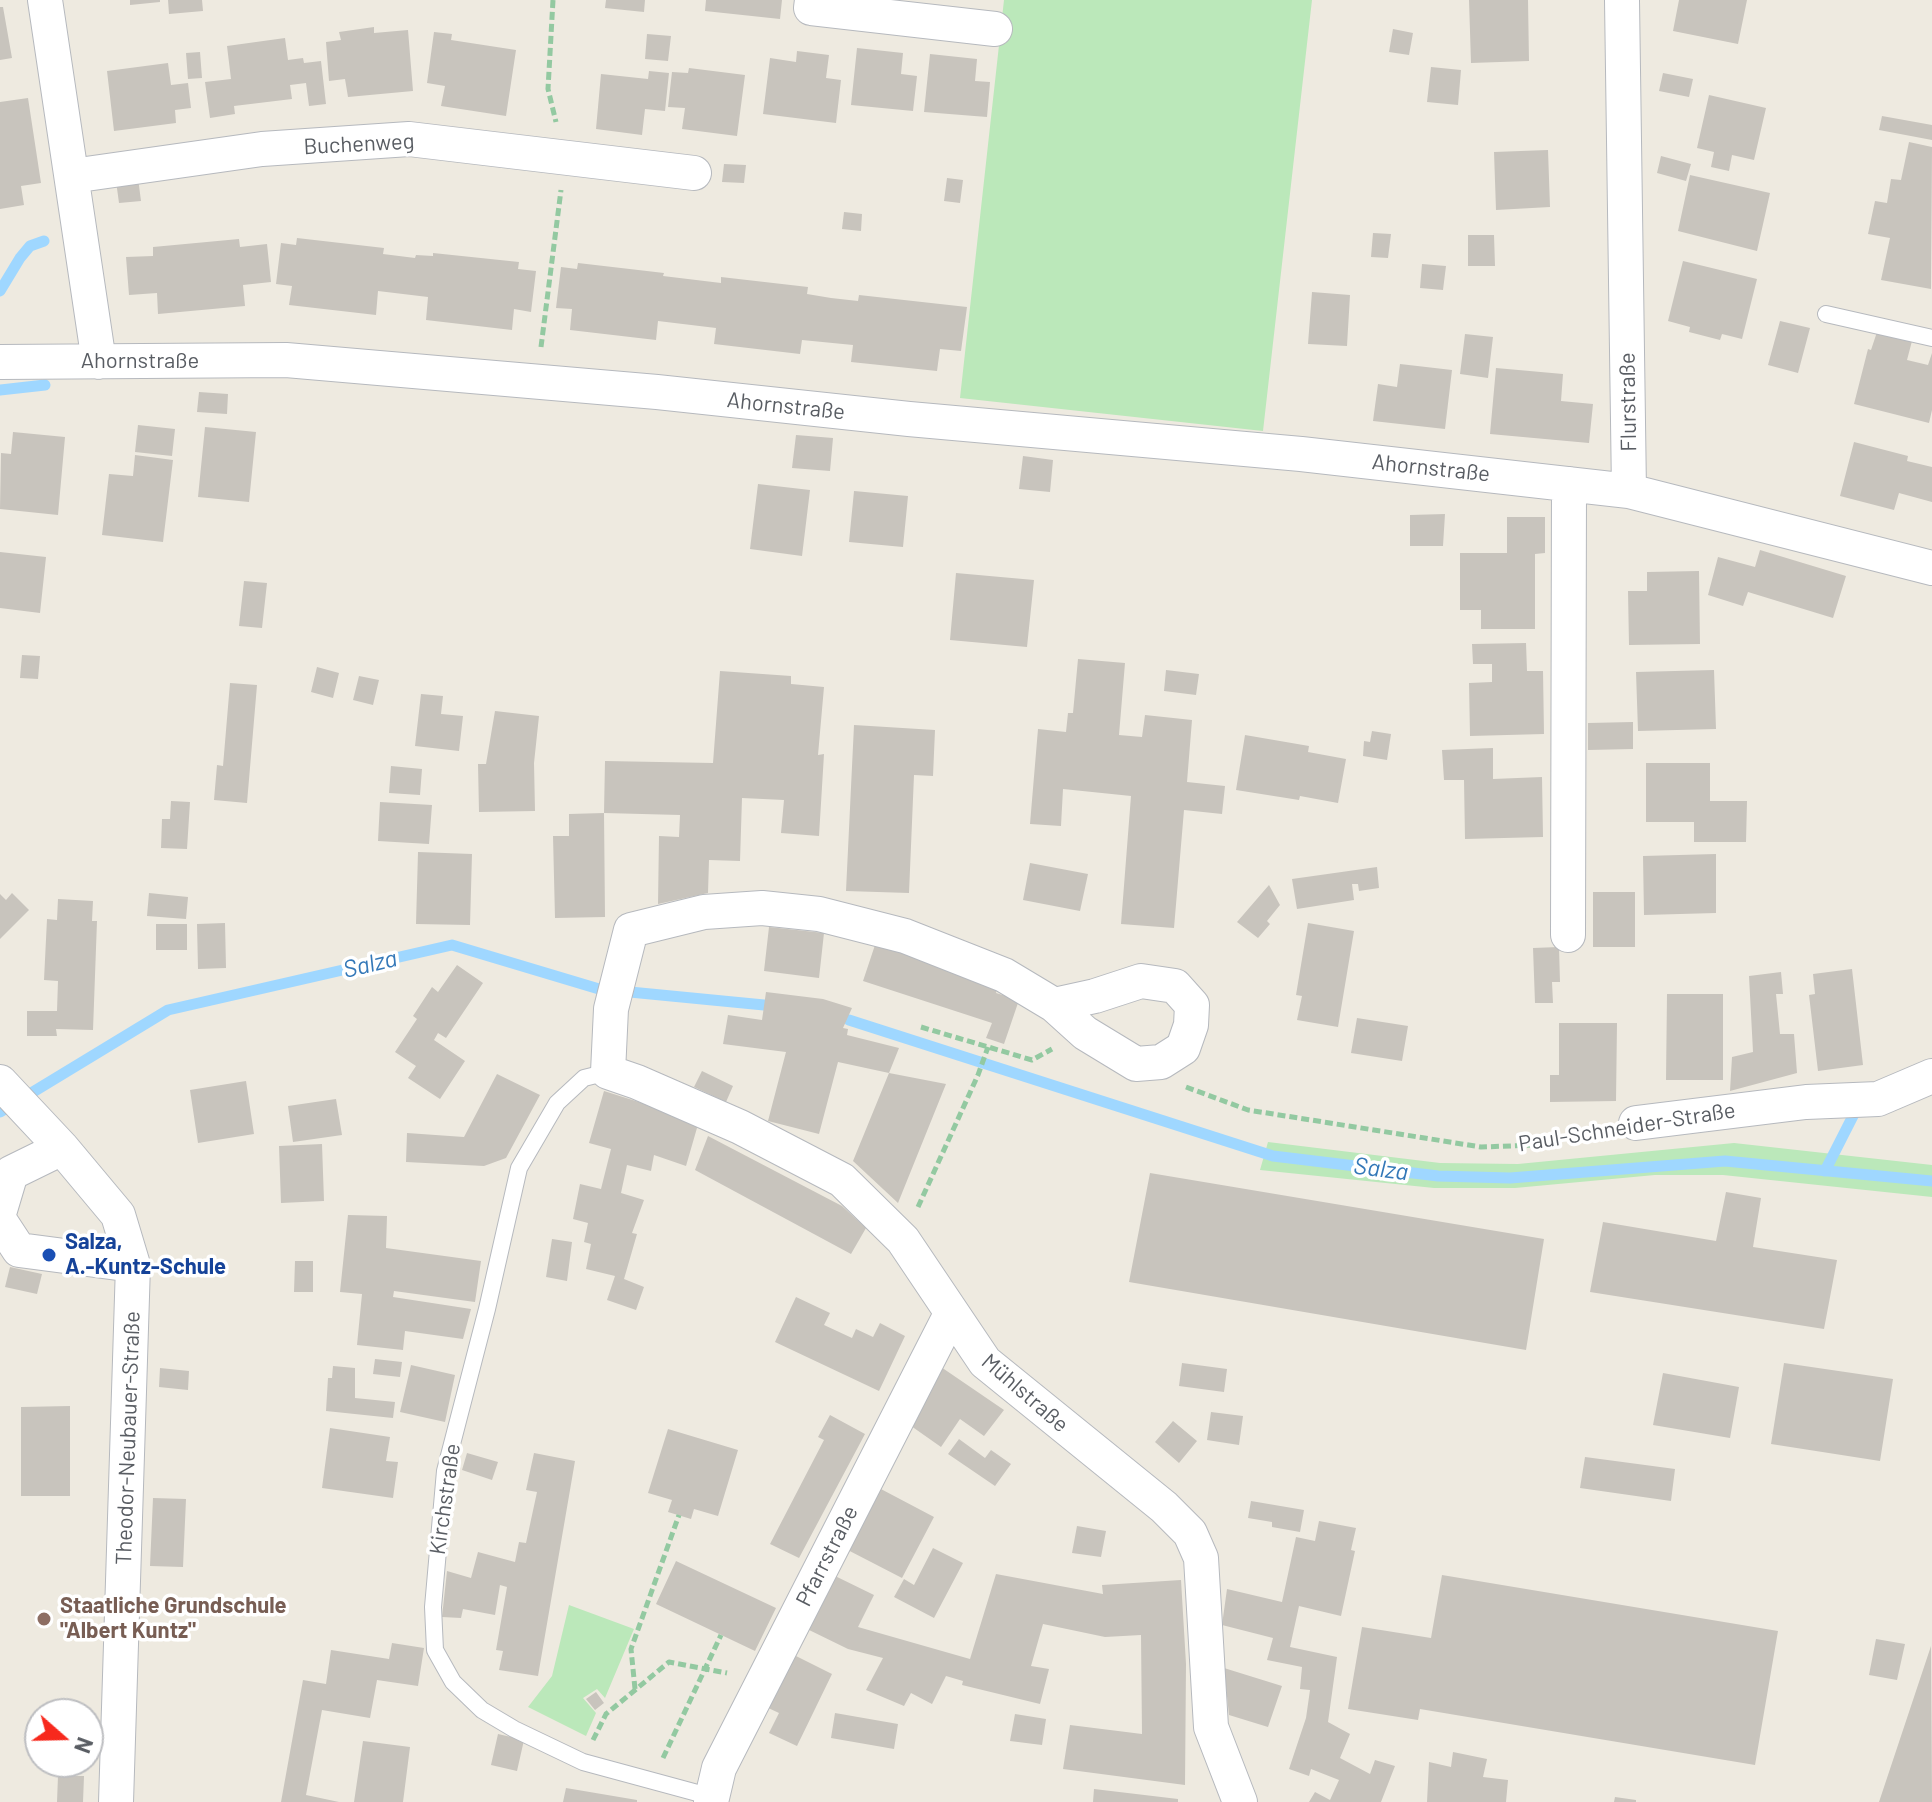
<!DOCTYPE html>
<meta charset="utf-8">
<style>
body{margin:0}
#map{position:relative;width:1932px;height:1802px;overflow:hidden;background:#eeeae0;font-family:Barlow,sans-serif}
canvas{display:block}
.north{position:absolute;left:24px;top:1698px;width:80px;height:80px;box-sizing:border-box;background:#fff;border:2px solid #bdbec1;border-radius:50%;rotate:110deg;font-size:22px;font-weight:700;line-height:32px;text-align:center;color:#595d63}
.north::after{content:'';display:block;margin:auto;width:28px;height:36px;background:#f7291d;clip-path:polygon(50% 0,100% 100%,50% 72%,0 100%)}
</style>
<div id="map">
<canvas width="1932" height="1802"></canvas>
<div class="north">N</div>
</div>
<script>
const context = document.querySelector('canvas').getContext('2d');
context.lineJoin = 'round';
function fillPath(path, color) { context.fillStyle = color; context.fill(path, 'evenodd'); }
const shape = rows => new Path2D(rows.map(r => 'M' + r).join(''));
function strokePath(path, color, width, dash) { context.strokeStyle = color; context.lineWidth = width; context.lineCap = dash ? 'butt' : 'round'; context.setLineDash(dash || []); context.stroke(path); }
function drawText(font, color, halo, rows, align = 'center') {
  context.font = font + ' Barlow,sans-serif'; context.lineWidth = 7; context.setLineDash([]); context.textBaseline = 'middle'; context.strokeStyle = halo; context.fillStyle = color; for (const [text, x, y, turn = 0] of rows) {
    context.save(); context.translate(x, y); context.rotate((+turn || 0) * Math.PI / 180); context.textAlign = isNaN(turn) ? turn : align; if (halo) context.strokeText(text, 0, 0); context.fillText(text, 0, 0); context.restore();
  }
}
const green = shape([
 [1004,0,1312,0,1263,431,960,398],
 [1268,1142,1440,1163,1518,1164,1734,1143,1932,1165,1932,1197,1723,1175,1655,1175,1515,1188,1434,1188,1260,1170],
 [569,1605,634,1629,605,1698,597,1689,583,1698,596,1713,586,1736,528,1707,552,1676]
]);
const stream = shape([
 [0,291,20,258,30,246,44,241],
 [0,390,45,385],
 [849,1020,1273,1156,1438,1176,1510,1178,1725,1161,1932,1181],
 [0,1112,168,1010,452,945,599,989,764,1005],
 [1825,1171,1856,1110]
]);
const building = shape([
 [130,0,160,0,160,2,130,5],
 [168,0,202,0,203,11,169,14],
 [606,0,645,0,644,12,605,8],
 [706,0,782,0,780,19,705,11],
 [1469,0,1528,0,1529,61,1471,63],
 [1679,0,1747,0,1738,44,1673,31],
 [0,7,3,7,12,58,0,60],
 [374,27,374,33,408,30,413,91,348,97,345,79,329,81,326,42,341,40,339,32],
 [1393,29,1413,33,1409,55,1389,52],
 [434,32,452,34,451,40,516,50,506,116,441,106,445,86,427,83],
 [647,34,671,36,668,61,645,59],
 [285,38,288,60,303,58,304,63,321,61,326,104,309,106,306,83,290,85,292,99,234,106,235,114,210,118,205,82,231,79,227,46],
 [857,48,903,53,901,74,917,76,913,111,851,105],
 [797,51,829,55,826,78,841,80,836,123,763,114,770,58,796,62],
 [200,52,202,78,188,79,186,53],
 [930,54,977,59,975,81,990,82,987,117,924,112],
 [168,63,171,85,188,83,191,108,175,110,176,123,114,131,107,71],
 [1431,67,1461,70,1458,105,1427,102],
 [689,68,745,75,737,136,682,129,685,108,668,107,672,72,688,73],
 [649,71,669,73,665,111,645,109,642,135,596,129,601,74,648,79],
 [1663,73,1693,79,1689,97,1659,91],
 [1709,95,1766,108,1754,160,1732,155,1729,171,1711,167,1714,152,1697,148],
 [28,98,41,183,21,186,24,205,0,209,0,102],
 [1882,116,1932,125,1932,140,1879,130],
 [1909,142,1932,147,1931,289,1881,280,1890,238,1868,234,1875,201,1887,203,1891,179,1901,180],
 [1548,150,1550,207,1496,210,1494,152],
 [1661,156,1691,164,1686,181,1657,173],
 [724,164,746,165,744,183,722,182],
 [1690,175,1770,193,1757,251,1678,231],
 [138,178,141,201,119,203,116,181],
 [947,178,963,180,960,203,944,201],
 [844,212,862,214,861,231,842,229],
 [1373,233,1391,234,1388,258,1371,257],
 [1468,235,1494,235,1495,266,1468,266],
 [297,238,384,248,383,254,415,258,416,255,433,256,433,253,519,262,518,269,536,271,531,312,514,309,512,330,426,320,428,297,378,291,376,315,289,305,292,286,276,284,281,243,296,245],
 [239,239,240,247,267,244,271,282,243,285,245,306,158,314,157,293,129,295,126,257,153,256,153,247],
 [1683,261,1757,279,1742,339,1722,334,1720,340,1689,332,1690,327,1668,321],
 [578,263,664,273,663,276,721,283,721,277,808,287,807,294,831,298,858,301,859,295,967,307,961,351,940,349,937,371,851,362,853,345,802,340,800,354,714,344,716,328,658,321,656,340,570,330,572,309,556,308,561,267,577,269],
 [1422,264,1446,266,1443,290,1420,288],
 [1312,292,1350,295,1347,346,1308,344],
 [1780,321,1810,328,1798,373,1768,365],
 [1877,332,1912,341,1907,360,1928,365,1932,353,1932,410,1929,423,1854,404,1868,349,1871,350],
 [1465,334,1493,337,1488,378,1460,374],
 [1400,364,1452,370,1445,429,1373,421,1378,384,1397,387],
 [1496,368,1563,374,1561,401,1593,404,1589,443,1490,434],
 [199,392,228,394,227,414,197,412],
 [138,425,175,429,172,456,135,452],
 [205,427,256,432,249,502,198,497],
 [13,432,65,437,58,515,0,509,1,453,11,454],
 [796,435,833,438,830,471,792,468],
 [1854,442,1908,456,1907,461,1932,467,1932,502,1899,493,1894,510,1840,496],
 [135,455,173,460,163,542,102,535,109,474,133,476],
 [1023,456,1053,460,1050,492,1019,489],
 [758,484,810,490,802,556,750,549],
 [854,491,908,496,903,547,849,542],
 [1445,514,1443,546,1410,546,1410,515],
 [1507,517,1545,517,1545,553,1535,554,1535,629,1481,629,1481,610,1460,610,1460,553,1507,553],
 [1760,550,1846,576,1833,618,1748,592,1743,606,1708,595,1718,557,1755,567],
 [0,552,46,557,40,613,0,608],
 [1699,571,1700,644,1629,645,1628,591,1647,591,1647,572],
 [956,573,1034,580,1027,647,950,640],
 [244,581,267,583,262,628,239,626],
 [1526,643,1527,671,1543,671,1544,734,1470,736,1469,683,1492,682,1492,664,1473,664,1472,644],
 [22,655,40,656,38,679,20,678],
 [1078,659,1125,663,1119,735,1142,737,1145,715,1192,720,1187,782,1225,786,1222,814,1184,810,1174,928,1121,924,1131,796,1063,789,1061,826,1030,824,1038,729,1066,732,1068,713,1073,713],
 [317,667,339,673,333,698,311,692],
 [1166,670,1199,674,1196,695,1164,691],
 [1714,670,1716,729,1638,731,1636,672],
 [720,671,791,676,791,684,824,687,818,755,824,754,819,836,781,833,784,800,742,798,740,861,709,860,708,893,658,904,659,836,679,837,680,815,604,813,605,761,713,763],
 [359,676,379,680,373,705,353,700],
 [230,683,257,685,247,803,214,800,217,765,223,766],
 [421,694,443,696,441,714,463,716,459,751,415,746],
 [495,711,539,716,534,763,535,811,479,812,478,764,486,764],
 [1633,722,1633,749,1588,750,1588,723],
 [854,725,935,730,933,776,914,775,909,893,846,891],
 [1372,731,1391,734,1387,760,1363,756,1364,741,1370,742],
 [1245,735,1309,746,1308,752,1346,759,1338,803,1300,796,1299,800,1236,790],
 [1493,748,1493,779,1542,777,1543,837,1465,839,1464,780,1444,780,1442,750],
 [1646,763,1710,763,1710,801,1747,801,1746,842,1694,842,1694,822,1646,822],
 [391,766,422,769,420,795,389,793],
 [171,801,190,802,187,849,161,848,162,819,170,819],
 [380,802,432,805,429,844,378,841],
 [604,813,605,917,555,918,553,836,569,836,569,814],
 [418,852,472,854,470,925,416,924],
 [1716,854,1716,913,1644,915,1643,856],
 [1030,863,1088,874,1080,911,1023,900],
 [1377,867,1379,888,1359,891,1358,884,1352,884,1354,900,1297,909,1292,879],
 [1269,885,1280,905,1267,921,1270,924,1258,938,1237,922],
 [1593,892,1635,892,1635,947,1593,947],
 [12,893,29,910,0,939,0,894,6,900],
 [149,893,188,897,186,919,147,916],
 [58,899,93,901,92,921,97,921,93,1030,56,1029,57,1036,27,1036,27,1011,57,1011,58,981,44,980,47,919,57,920],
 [225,923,226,968,198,969,197,924],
 [1308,923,1354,931,1338,1027,1297,1020,1302,996,1296,995],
 [156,924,187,924,187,950,156,950],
 [769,927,824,933,819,978,764,971],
 [876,942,999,982,996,993,1019,1000,1004,1044,986,1038,992,1023,863,981],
 [1559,947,1560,982,1552,982,1553,1003,1535,1003,1533,948],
 [457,965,483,983,446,1038,438,1033,434,1040,465,1061,440,1099,408,1078,416,1066,395,1052,417,1019,413,1016,432,987,438,992],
 [1852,969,1863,1065,1818,1071,1809,995,1815,994,1813,974],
 [1781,972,1783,994,1776,994,1780,1034,1794,1034,1797,1073,1730,1091,1732,1057,1753,1052,1749,976],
 [766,992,823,999,852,1008,843,1028,848,1029,847,1035,899,1048,889,1073,838,1062,819,1134,768,1121,786,1052,723,1044,728,1015,762,1020],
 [1667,994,1723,994,1723,1080,1666,1080],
 [1357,1018,1408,1026,1402,1061,1351,1053],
 [1559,1023,1617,1023,1616,1101,1550,1102,1550,1075,1559,1075],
 [702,1071,733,1086,726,1102,694,1087],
 [889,1073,946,1084,898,1203,853,1161],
 [497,1074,540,1095,506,1158,484,1166,406,1162,407,1133,464,1137],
 [246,1081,254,1134,198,1143,190,1090],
 [604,1091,699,1121,686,1166,654,1155,651,1171,627,1165,621,1193,644,1200,632,1233,637,1234,624,1279,644,1287,636,1310,607,1300,615,1276,586,1269,591,1244,584,1242,588,1223,573,1219,580,1184,601,1189,611,1149,589,1143],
 [336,1099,342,1135,293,1142,288,1106],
 [708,1136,842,1206,866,1228,851,1254,695,1170],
 [322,1144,324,1201,281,1203,279,1146],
 [1150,1173,1544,1239,1526,1350,1129,1282],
 [1726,1192,1761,1198,1753,1247,1837,1260,1824,1329,1590,1292,1603,1222,1716,1241],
 [348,1215,387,1216,386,1248,481,1261,475,1302,394,1291,393,1297,471,1309,463,1339,405,1331,403,1350,357,1345,362,1294,340,1292],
 [552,1239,572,1242,567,1281,546,1277],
 [295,1261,313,1261,313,1292,294,1292],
 [10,1267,42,1274,37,1294,5,1287],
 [796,1297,830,1313,824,1325,852,1338,856,1329,873,1337,880,1323,905,1336,879,1391,775,1342],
 [375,1359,402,1362,400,1377,373,1374],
 [1182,1363,1227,1369,1224,1392,1179,1386],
 [1784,1363,1893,1379,1880,1461,1771,1444],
 [411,1365,455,1375,445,1422,400,1412],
 [333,1366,355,1368,355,1398,395,1402,393,1418,326,1411,328,1378,332,1378],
 [941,1367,1004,1410,984,1436,960,1419,941,1447,904,1421],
 [160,1368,189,1371,188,1390,159,1387],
 [1663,1373,1739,1387,1730,1438,1653,1425],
 [70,1406,70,1496,21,1496,21,1407],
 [1211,1412,1243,1416,1239,1445,1207,1440],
 [830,1415,865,1434,799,1558,770,1544,824,1440,818,1437],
 [1173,1421,1197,1441,1179,1463,1155,1442],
 [330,1428,390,1437,386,1461,398,1462,393,1498,322,1488],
 [668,1429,738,1450,718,1516,694,1509,691,1519,668,1512,672,1500,648,1493],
 [959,1439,985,1458,991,1450,1011,1464,995,1486,948,1454],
 [467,1453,498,1462,492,1480,462,1470],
 [534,1453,575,1461,538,1676,499,1670,503,1651,496,1650,507,1587,500,1585,495,1615,463,1609,461,1618,442,1617,447,1571,471,1578,478,1552,515,1562,519,1542,526,1543,537,1492,526,1490],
 [1585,1457,1675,1469,1671,1501,1580,1488],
 [879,1488,934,1517,902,1578,840,1546],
 [153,1498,186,1499,183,1567,150,1566],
 [1251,1501,1304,1510,1300,1532,1272,1527,1272,1522,1248,1518],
 [1319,1521,1356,1528,1351,1550,1355,1551,1341,1616,1299,1606,1290,1647,1337,1657,1328,1722,1350,1734,1340,1758,1370,1774,1375,1760,1395,1766,1381,1802,1309,1802,1315,1792,1330,1800,1339,1780,1311,1769,1309,1776,1289,1769,1306,1718,1310,1690,1300,1689,1302,1667,1267,1660,1273,1638,1222,1625,1227,1589,1282,1602,1296,1537,1315,1541],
 [1077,1526,1106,1531,1101,1557,1072,1553],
 [933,1548,963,1563,934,1618,894,1597,904,1579,914,1585],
 [676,1561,776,1608,755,1651,656,1604],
 [831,1574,874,1595,858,1627,970,1659,996,1574,1103,1594,1102,1585,1181,1580,1186,1664,1185,1785,1063,1769,1070,1725,1142,1734,1141,1635,1105,1637,1043,1624,1031,1666,1049,1669,1040,1704,962,1685,963,1681,946,1676,932,1704,911,1693,904,1706,866,1690,883,1658,848,1649,805,1628],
 [1442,1575,1778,1631,1755,1765,1420,1709,1418,1720,1348,1709,1362,1627,1431,1638],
 [1876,1639,1905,1644,1897,1680,1869,1675],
 [392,1643,424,1648,418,1686,377,1680,370,1718,322,1710,306,1795,339,1802,281,1802,303,1680,326,1684,331,1650,389,1659],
 [1931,1646,1932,1802,1879,1802],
 [790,1653,832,1674,797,1746,769,1733,779,1713,764,1706],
 [1224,1668,1282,1686,1268,1727,1229,1715],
 [596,1692,604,1703,595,1710,586,1699],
 [835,1713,898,1724,894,1749,831,1738],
 [1015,1714,1046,1719,1042,1745,1010,1741],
 [498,1734,524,1740,517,1771,491,1765],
 [363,1741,410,1747,403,1802,354,1802],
 [1453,1752,1487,1759,1483,1777,1508,1780,1506,1802,1427,1802,1429,1762,1451,1767],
 [58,1776,84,1776,83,1802,57,1802],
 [566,1788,637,1800,637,1802,563,1802],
 [1094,1789,1178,1799,1178,1802,1093,1802],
 [1615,1797,1636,1800,1636,1802,1614,1802]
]);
const path = shape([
 [553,0,548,89,556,122],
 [541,347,561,190],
 [921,1027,1032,1060,1052,1049],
 [1186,1087,1248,1110,1481,1147,1535,1145,1603,1130],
 [918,1207,978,1075,988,1047],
 [635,1689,631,1649,679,1515],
 [593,1740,606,1714,669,1662,727,1673],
 [663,1758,721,1635]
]);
const service = shape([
 [1826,314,1932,338],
 [608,1072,584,1078,557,1103,519,1168,487,1309,445,1471,433,1607,435,1650,453,1682,482,1710,514,1729,583,1762,712,1797]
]);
const minor = shape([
 [45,0,99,362],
 [812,0,811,8,995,29],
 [1622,0,1629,491],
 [72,176,262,149,409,139,694,173],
 [0,362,286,360,657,392,909,419,1301,454,1629,491,1932,568],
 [1568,935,1569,484],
 [1054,1005,1095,996,1141,981,1175,986,1192,1005,1191,1025,1183,1048,1161,1062,1136,1064,1085,1033,1054,1005,1004,975,905,936,819,914,762,908,704,912,631,930,611,1009,608,1072,637,1082,740,1127,842,1180,903,1240,985,1362,1164,1507,1190,1533,1201,1558,1211,1727,1240,1802],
 [0,1082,62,1148,118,1215,133,1265,116,1802],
 [1636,1123,1806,1102,1878,1099,1932,1076],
 [0,1210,11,1173,62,1148],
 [0,1221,19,1250,133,1265],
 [711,1802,719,1768,951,1314]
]);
const markers = [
 [49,1255,8,"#1a4fb4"],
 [44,1619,8,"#8d6e63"]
];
const streetNames = [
 ["Buchenweg",359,144,-3],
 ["Ahornstraße",140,361],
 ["Flurstraße",1628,402,-91],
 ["Ahornstraße",786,406,6],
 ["Ahornstraße",1431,468,6],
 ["Paul-Schneider-Straße",1627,1127,-9],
 ["Mühlstraße",1025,1393,41],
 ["Theodor-Neubauer-Straße",128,1438,-88],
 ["Kirchstraße",445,1499,-82],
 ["Pfarrstraße",827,1556,-63]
];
const transitNames = [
 ["Salza,",65,1242],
 ["A.-Kuntz-Schule",65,1267]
];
const educationNames = [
 ["Staatliche Grundschule",60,1606],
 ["\"Albert Kuntz\"",60,1631]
];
const waterNames = [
 ["Salza",370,964,-13],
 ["Salza",1381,1169,7]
];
fillPath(green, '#bbe8ba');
strokePath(stream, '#9fd7ff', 11);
fillPath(building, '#c8c4bd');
strokePath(service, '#b6b9be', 18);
strokePath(minor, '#b6b9be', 36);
strokePath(path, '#93c9a1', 5, [8, 4]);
strokePath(service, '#fff', 16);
strokePath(minor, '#fff', 34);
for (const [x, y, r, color] of markers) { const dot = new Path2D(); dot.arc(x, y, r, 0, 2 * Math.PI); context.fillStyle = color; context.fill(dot); strokePath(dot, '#fff', 3); }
drawText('22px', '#595d63', '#fff', streetNames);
drawText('bold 22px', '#164399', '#fff', transitNames, 'left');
drawText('bold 22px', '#785e54', '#fff', educationNames, 'left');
drawText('italic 24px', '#3478b8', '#fff', waterNames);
</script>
